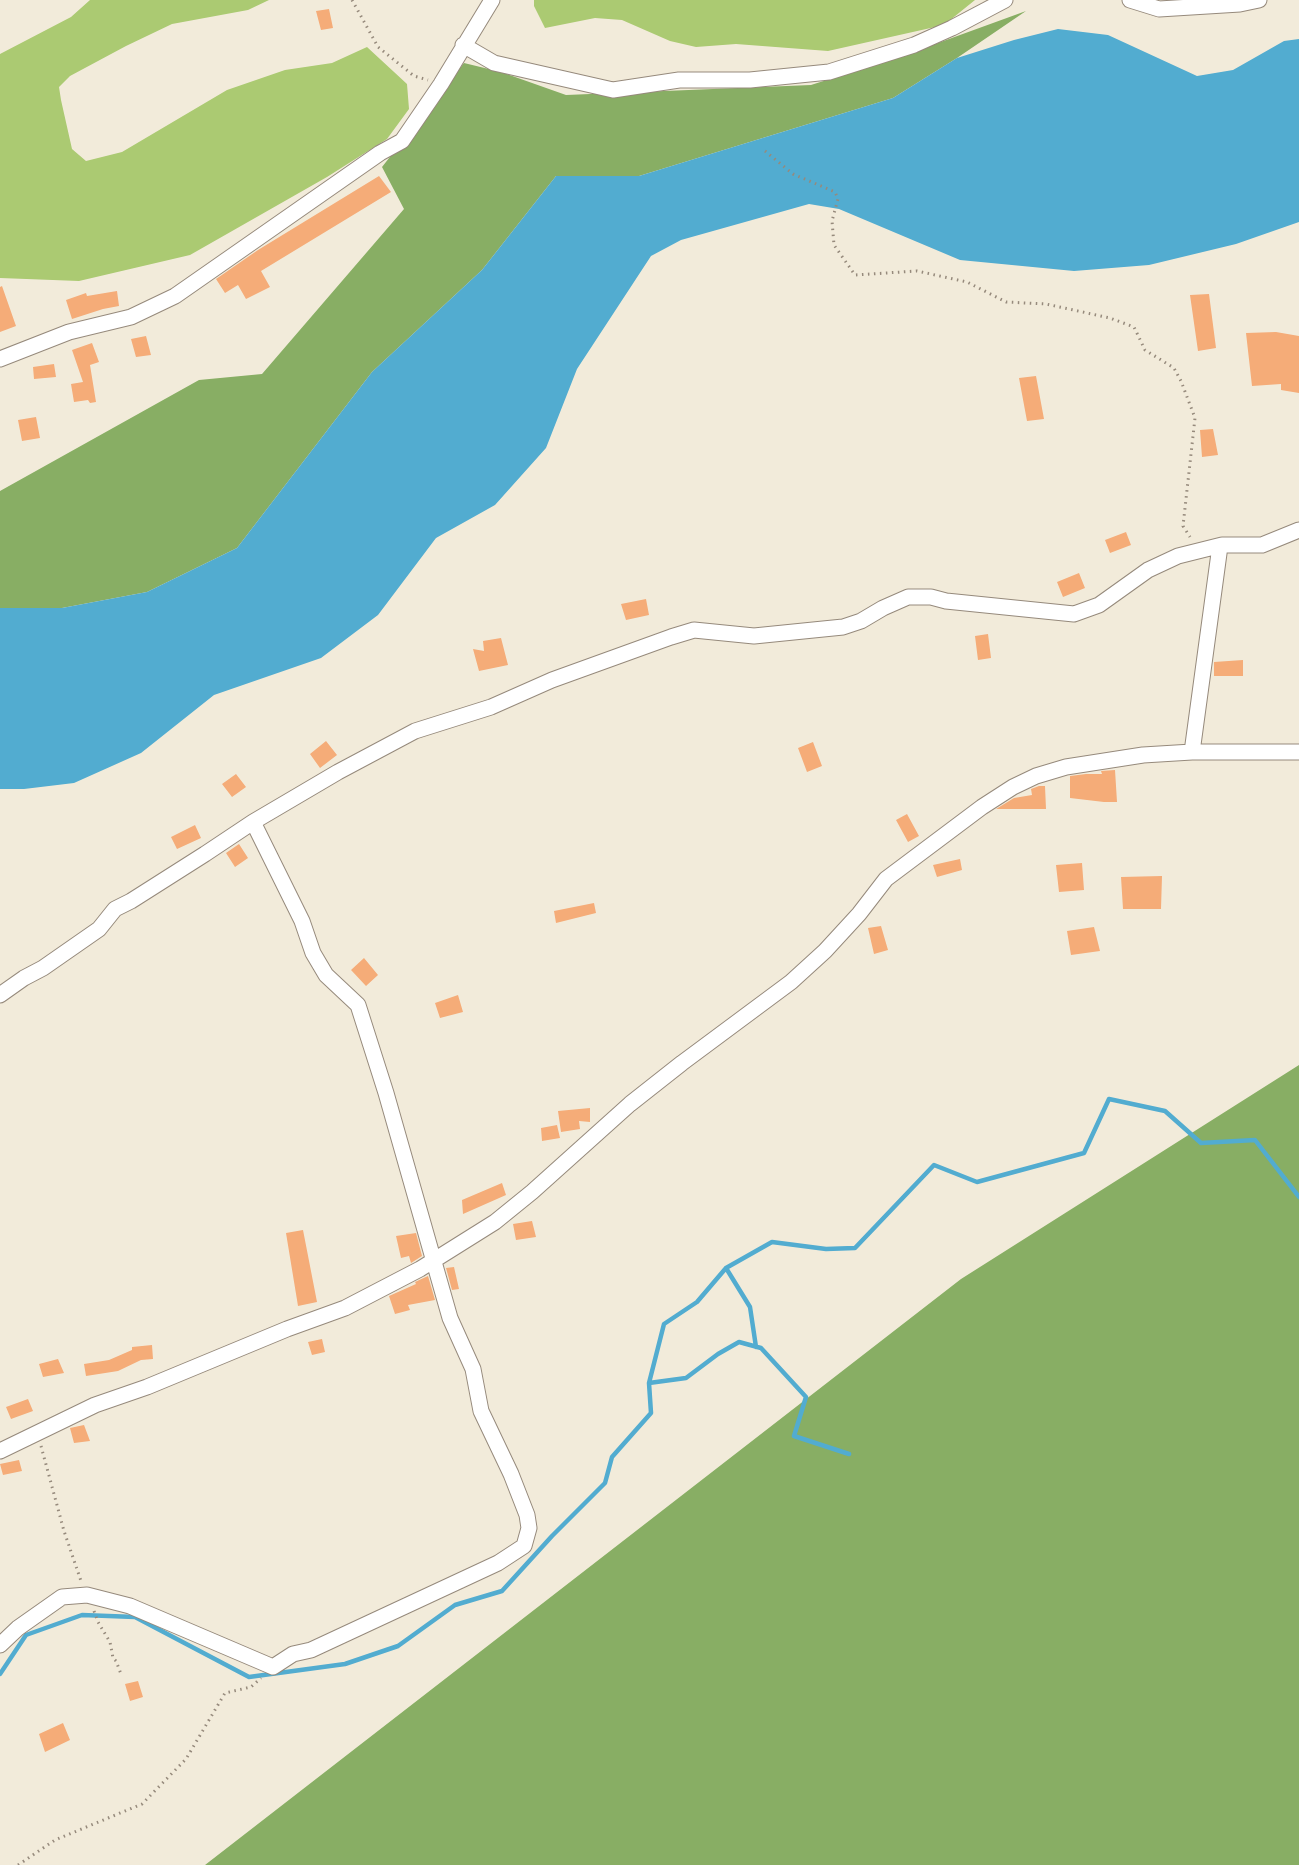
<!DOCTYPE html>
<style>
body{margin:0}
canvas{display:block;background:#f2ebda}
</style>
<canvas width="1299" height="1865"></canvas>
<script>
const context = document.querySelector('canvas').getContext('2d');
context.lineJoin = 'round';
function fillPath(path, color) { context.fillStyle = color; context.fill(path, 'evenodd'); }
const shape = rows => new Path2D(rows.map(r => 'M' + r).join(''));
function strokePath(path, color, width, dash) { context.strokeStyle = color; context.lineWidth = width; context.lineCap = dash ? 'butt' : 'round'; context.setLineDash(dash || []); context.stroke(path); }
const green = shape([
 [90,0,269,0,248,10,172,24,126,46,70,76,59,87,61,100,72,149,86,161,122,152,227,90,285,70,332,63,367,47,407,84,409,109,387,139,327,177,190,255,79,281,0,278,0,54,71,17],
 [534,0,975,0,944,25,828,51,736,44,696,47,670,41,622,20,595,18,545,28,534,6]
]);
const forest = shape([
 [1026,11,957,58,893,98,639,176,556,176,482,270,372,372,237,548,147,592,62,608,0,608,0,491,199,380,262,374,404,209,382,167,464,63,501,72,566,95,811,85,905,55],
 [1299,1065,1299,1865,205,1865,961,1279]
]);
const water = shape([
 [1058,29,1108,35,1197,76,1233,70,1284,41,1299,39,1299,222,1236,244,1149,265,1074,271,960,260,839,209,809,204,681,240,651,256,577,369,546,448,495,505,436,538,378,615,321,658,214,695,141,753,74,783,24,789,0,789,0,608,62,608,147,592,237,548,372,372,482,270,556,176,639,176,893,98,957,58,1014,40]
]);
const stream = shape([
 [726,1268,750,1307,756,1347],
 [649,1383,686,1378,718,1354,739,1342,761,1348,806,1397,794,1436,849,1454],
 [0,1674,26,1635,82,1615,135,1617,249,1677,345,1664,398,1646,455,1605,502,1591,552,1536,605,1483,612,1457,651,1413,649,1383,664,1324,697,1302,726,1268,772,1242,826,1249,855,1248,934,1165,977,1182,1084,1153,1109,1099,1165,1111,1201,1143,1255,1140,1299,1197]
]);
const building = shape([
 [329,9,333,28,321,30,316,11],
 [379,176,391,192,261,271,270,287,246,299,238,285,225,293,216,279,258,250],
 [2,286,16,326,0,332,0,287],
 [117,291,119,306,103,309,72,319,66,300,86,293,87,296],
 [1209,294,1216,348,1198,351,1190,295],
 [1276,332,1299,336,1299,393,1281,390,1281,384,1252,386,1246,333],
 [146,336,151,355,136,357,131,339],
 [92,343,99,362,90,365,96,402,90,403,88,400,74,402,71,384,83,382,72,350],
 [54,364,56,377,34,379,33,367],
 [1036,376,1044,419,1027,421,1019,378],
 [36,417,40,438,22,441,18,420],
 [1213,429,1218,455,1202,457,1200,430],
 [1126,532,1131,545,1110,553,1105,540],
 [1079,573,1085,588,1063,597,1057,582],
 [646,599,649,615,626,620,621,604],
 [988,634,991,658,978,660,975,636],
 [501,638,508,665,479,671,473,649,484,651,483,641],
 [1243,660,1243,676,1214,676,1214,662],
 [326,741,337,755,320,768,310,754],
 [813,742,822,766,807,772,798,748],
 [1115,770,1117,802,1104,802,1070,798,1070,776,1086,774,1102,774,1101,771],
 [236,774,246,787,232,797,222,784],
 [1039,786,1045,786,1046,809,996,809,1014,798,1032,795,1031,789],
 [907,814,919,836,908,842,896,820],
 [195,825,201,838,177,849,171,837],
 [239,844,248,858,235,867,226,853],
 [960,859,962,870,937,877,933,865],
 [1082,863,1084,890,1059,892,1056,865],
 [1162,876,1161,909,1123,909,1121,877],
 [594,903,596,913,556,923,554,911],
 [881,926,888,950,874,954,868,928],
 [1094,927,1100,951,1071,955,1067,931],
 [364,958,378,975,366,986,351,970],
 [458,995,463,1012,440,1018,435,1003],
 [590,1108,590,1122,579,1121,580,1129,561,1132,558,1111],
 [557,1125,560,1138,542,1141,541,1128],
 [502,1183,506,1195,463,1214,462,1200],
 [532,1221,536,1237,516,1240,513,1224],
 [303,1230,317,1302,298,1306,286,1233],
 [416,1233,422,1256,411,1263,409,1256,401,1258,396,1236],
 [454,1267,459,1289,452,1290,446,1268],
 [428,1276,435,1300,408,1305,410,1310,395,1314,389,1296,416,1284,415,1282],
 [322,1339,325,1352,312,1355,308,1342],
 [152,1345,153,1359,141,1360,118,1371,86,1376,84,1364,109,1360,132,1350,132,1347],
 [58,1359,64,1373,43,1377,39,1364],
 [28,1399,33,1411,11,1419,6,1407],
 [84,1425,90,1441,74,1443,70,1428],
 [19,1460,22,1471,3,1475,0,1464],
 [138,1681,143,1697,130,1701,125,1684],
 [63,1723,70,1740,45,1752,39,1734]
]);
const path = shape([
 [352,0,378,47,414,76,428,80],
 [765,151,793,174,835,192,838,199,832,221,834,245,855,275,917,271,967,282,1006,302,1046,304,1110,318,1134,327,1145,350,1174,368,1181,381,1195,418,1183,526,1190,537],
 [41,1446,64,1531,81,1581],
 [94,1611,98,1622,110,1642,113,1658,116,1661,121,1674],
 [18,1865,55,1840,142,1804,186,1759,225,1693,251,1687,261,1678]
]);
const minor = shape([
 [1130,0,1159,9,1240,4,1259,0],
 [463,45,494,63,613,90,679,80,750,80,829,72,914,45,952,28,1005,0],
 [0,359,69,332,131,317,175,296,380,153,402,141,441,84,492,0],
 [1192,752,1220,546],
 [0,995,24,978,43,968,99,929,115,909,131,901,205,854,253,822,338,772,415,731,491,707,552,680,671,637,694,630,754,636,843,627,861,621,883,608,908,597,931,597,946,601,1074,614,1099,605,1148,570,1178,556,1222,545,1262,545,1299,530],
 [0,1451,95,1405,147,1387,287,1329,345,1308,420,1269,495,1222,532,1192,630,1104,682,1063,791,982,825,951,859,914,886,879,982,807,1013,787,1036,776,1066,767,1143,755,1192,752,1299,752],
 [0,1645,18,1628,62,1597,87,1595,130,1606,273,1667,293,1654,311,1650,498,1563,524,1546,529,1528,527,1515,511,1474,481,1411,473,1369,450,1318,386,1093,358,1005,326,975,313,953,302,921,253,822]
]);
fillPath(green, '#abca72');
fillPath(forest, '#88ae64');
fillPath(water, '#52acd0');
strokePath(stream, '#52acd0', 4.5);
fillPath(building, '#f5ac78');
strokePath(minor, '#968a7c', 17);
strokePath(path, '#968a7c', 3, [1.5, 4.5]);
strokePath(minor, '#fff', 15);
</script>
